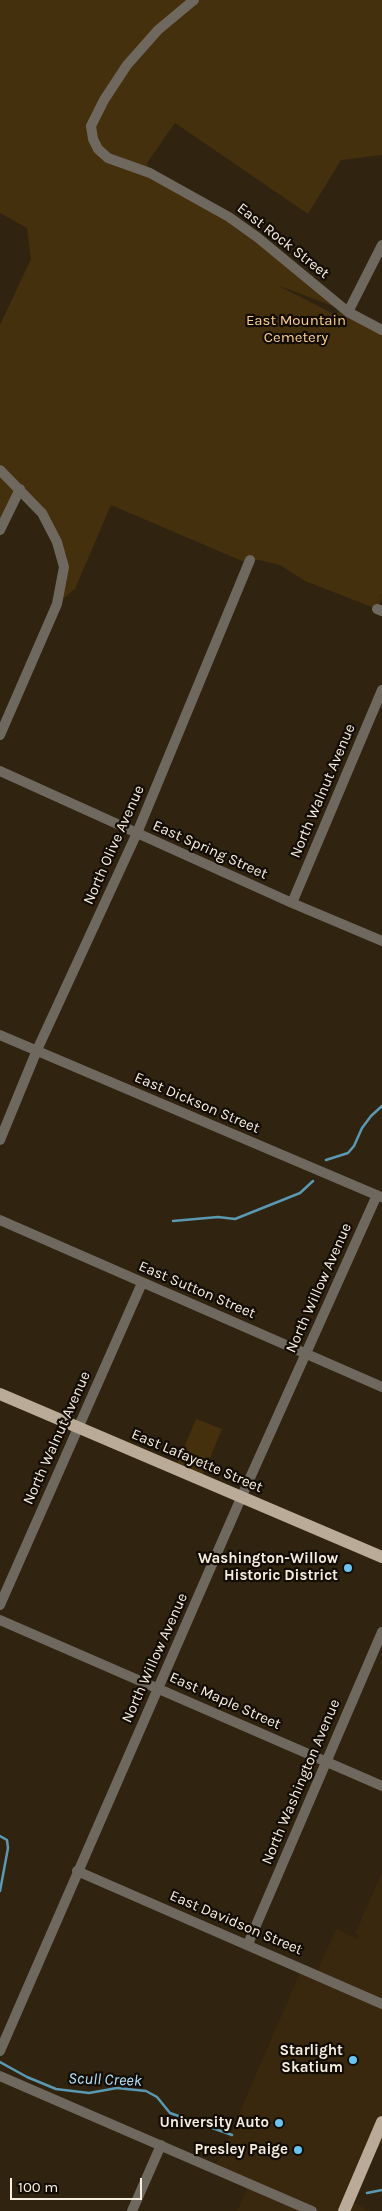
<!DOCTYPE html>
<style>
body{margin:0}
#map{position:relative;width:382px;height:2211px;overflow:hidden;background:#30230f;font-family:Karla,sans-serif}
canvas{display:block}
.scale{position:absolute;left:10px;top:2178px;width:132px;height:22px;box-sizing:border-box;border:2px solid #f7eee2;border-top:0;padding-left:6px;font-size:15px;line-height:18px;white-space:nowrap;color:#f7eee2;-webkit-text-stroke:4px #130d06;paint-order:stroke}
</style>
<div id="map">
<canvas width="382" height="2211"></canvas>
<div class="scale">100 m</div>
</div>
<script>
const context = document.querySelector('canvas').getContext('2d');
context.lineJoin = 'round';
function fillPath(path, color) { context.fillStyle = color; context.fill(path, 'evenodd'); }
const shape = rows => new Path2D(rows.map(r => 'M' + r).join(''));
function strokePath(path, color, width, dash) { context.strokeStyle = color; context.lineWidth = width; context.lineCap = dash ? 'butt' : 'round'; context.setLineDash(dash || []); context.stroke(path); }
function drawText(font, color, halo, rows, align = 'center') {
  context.font = font + ' Karla,sans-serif'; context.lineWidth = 4.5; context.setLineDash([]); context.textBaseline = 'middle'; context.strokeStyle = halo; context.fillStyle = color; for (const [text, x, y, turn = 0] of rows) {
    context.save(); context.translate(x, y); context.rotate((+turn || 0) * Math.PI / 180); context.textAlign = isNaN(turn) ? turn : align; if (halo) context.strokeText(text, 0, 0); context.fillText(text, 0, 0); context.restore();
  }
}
const built = shape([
 [382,1872,382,2145,375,2141,349,2200,370,2211,237,2211,249,2184,215,2169,302,1968,316,1974,336,1929,357,1939,359,1935,355,1934]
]);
const green = shape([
 [0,0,382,0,382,155,341,160,308,214,175,123,147,163,150,173,229,217,348,312,382,330,382,597,377,609,305,581,280,565,259,560,250,560,249,564,111,505,75,589,57,604,67,557,44,507,0,464,0,325,31,259,27,228,0,213],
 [277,285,346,311,346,312,332,313],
 [0,470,20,489,0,530],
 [196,1419,222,1429,201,1480,175,1469]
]);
const stream = shape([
 [326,1160,348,1153,354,1146,362,1128,371,1116,382,1106],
 [173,1221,218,1217,235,1219,300,1193,313,1181],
 [0,1836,7,1840,8,1848,0,1891],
 [0,2062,27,2077,56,2089,89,2093,117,2088,146,2091,157,2097,170,2113,232,2135],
 [367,2193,382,2190]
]);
const minor = shape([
 [194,0,158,30,127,65,104,100,91,126,93,139,98,149,108,158,150,173,229,217,257,237,348,312,382,330],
 [348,312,382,245],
 [0,470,42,513,57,542,64,567,57,604,0,735],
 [0,530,20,489],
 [377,609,382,611],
 [0,771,292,903,382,941],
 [292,903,382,690],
 [0,1035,381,1197],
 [0,1140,37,1050,137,833,250,560],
 [0,1220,382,1387],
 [0,1605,142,1283],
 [0,1620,382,1786],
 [77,1871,382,2004],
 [248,1944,382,1632],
 [0,2051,241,1498,377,1195],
 [0,2076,312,2211],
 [132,2211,161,2145]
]);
const major = shape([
 [0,1394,382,1557],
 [344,2211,382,2122]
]);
const markers = [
 [348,1568,5,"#69c4f1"],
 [353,2060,5,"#69c4f1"],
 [279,2123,5,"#69c4f1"],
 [298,2150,5,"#69c4f1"]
];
const streetNames = [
 ["East Rock Street",283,241,38],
 ["North Walnut Avenue",323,791,-67],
 ["North Olive Avenue",114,845,-66],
 ["East Spring Street",210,850,24],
 ["East Dickson Street",197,1103,23],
 ["North Willow Avenue",319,1288,-66],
 ["East Sutton Street",197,1290,23],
 ["North Walnut Avenue",57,1438,-66],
 ["East Lafayette Street",197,1461,23],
 ["North Willow Avenue",155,1658,-66],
 ["East Maple Street",225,1701,24],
 ["North Washington Avenue",301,1782,-67],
 ["East Davidson Street",236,1923,23]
];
const parkNames = [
 ["East Mountain",296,321],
 ["Cemetery",296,338]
];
const poiNames = [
 ["Washington-Willow",338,1559],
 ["Historic District",338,1576],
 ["Starlight",343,2051],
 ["Skatium",343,2068],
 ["University Auto",269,2123],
 ["Presley Paige",288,2150]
];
const waterNames = [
 ["Scull Creek",105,2080,2]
];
fillPath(built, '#39280d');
fillPath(green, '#45300e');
strokePath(stream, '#5a99b1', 2.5);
strokePath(minor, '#6f685f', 10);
strokePath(major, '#baab98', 12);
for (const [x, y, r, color] of markers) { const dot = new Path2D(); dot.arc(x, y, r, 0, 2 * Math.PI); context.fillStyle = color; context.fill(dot); strokePath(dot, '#130d06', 2); }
drawText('15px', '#f7eee2', '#130d06', streetNames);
drawText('15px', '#face8f', '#130d06', parkNames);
drawText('bold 15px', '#f7eee2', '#130d06', poiNames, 'right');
drawText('italic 16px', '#b3e4ff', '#130d06', waterNames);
</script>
